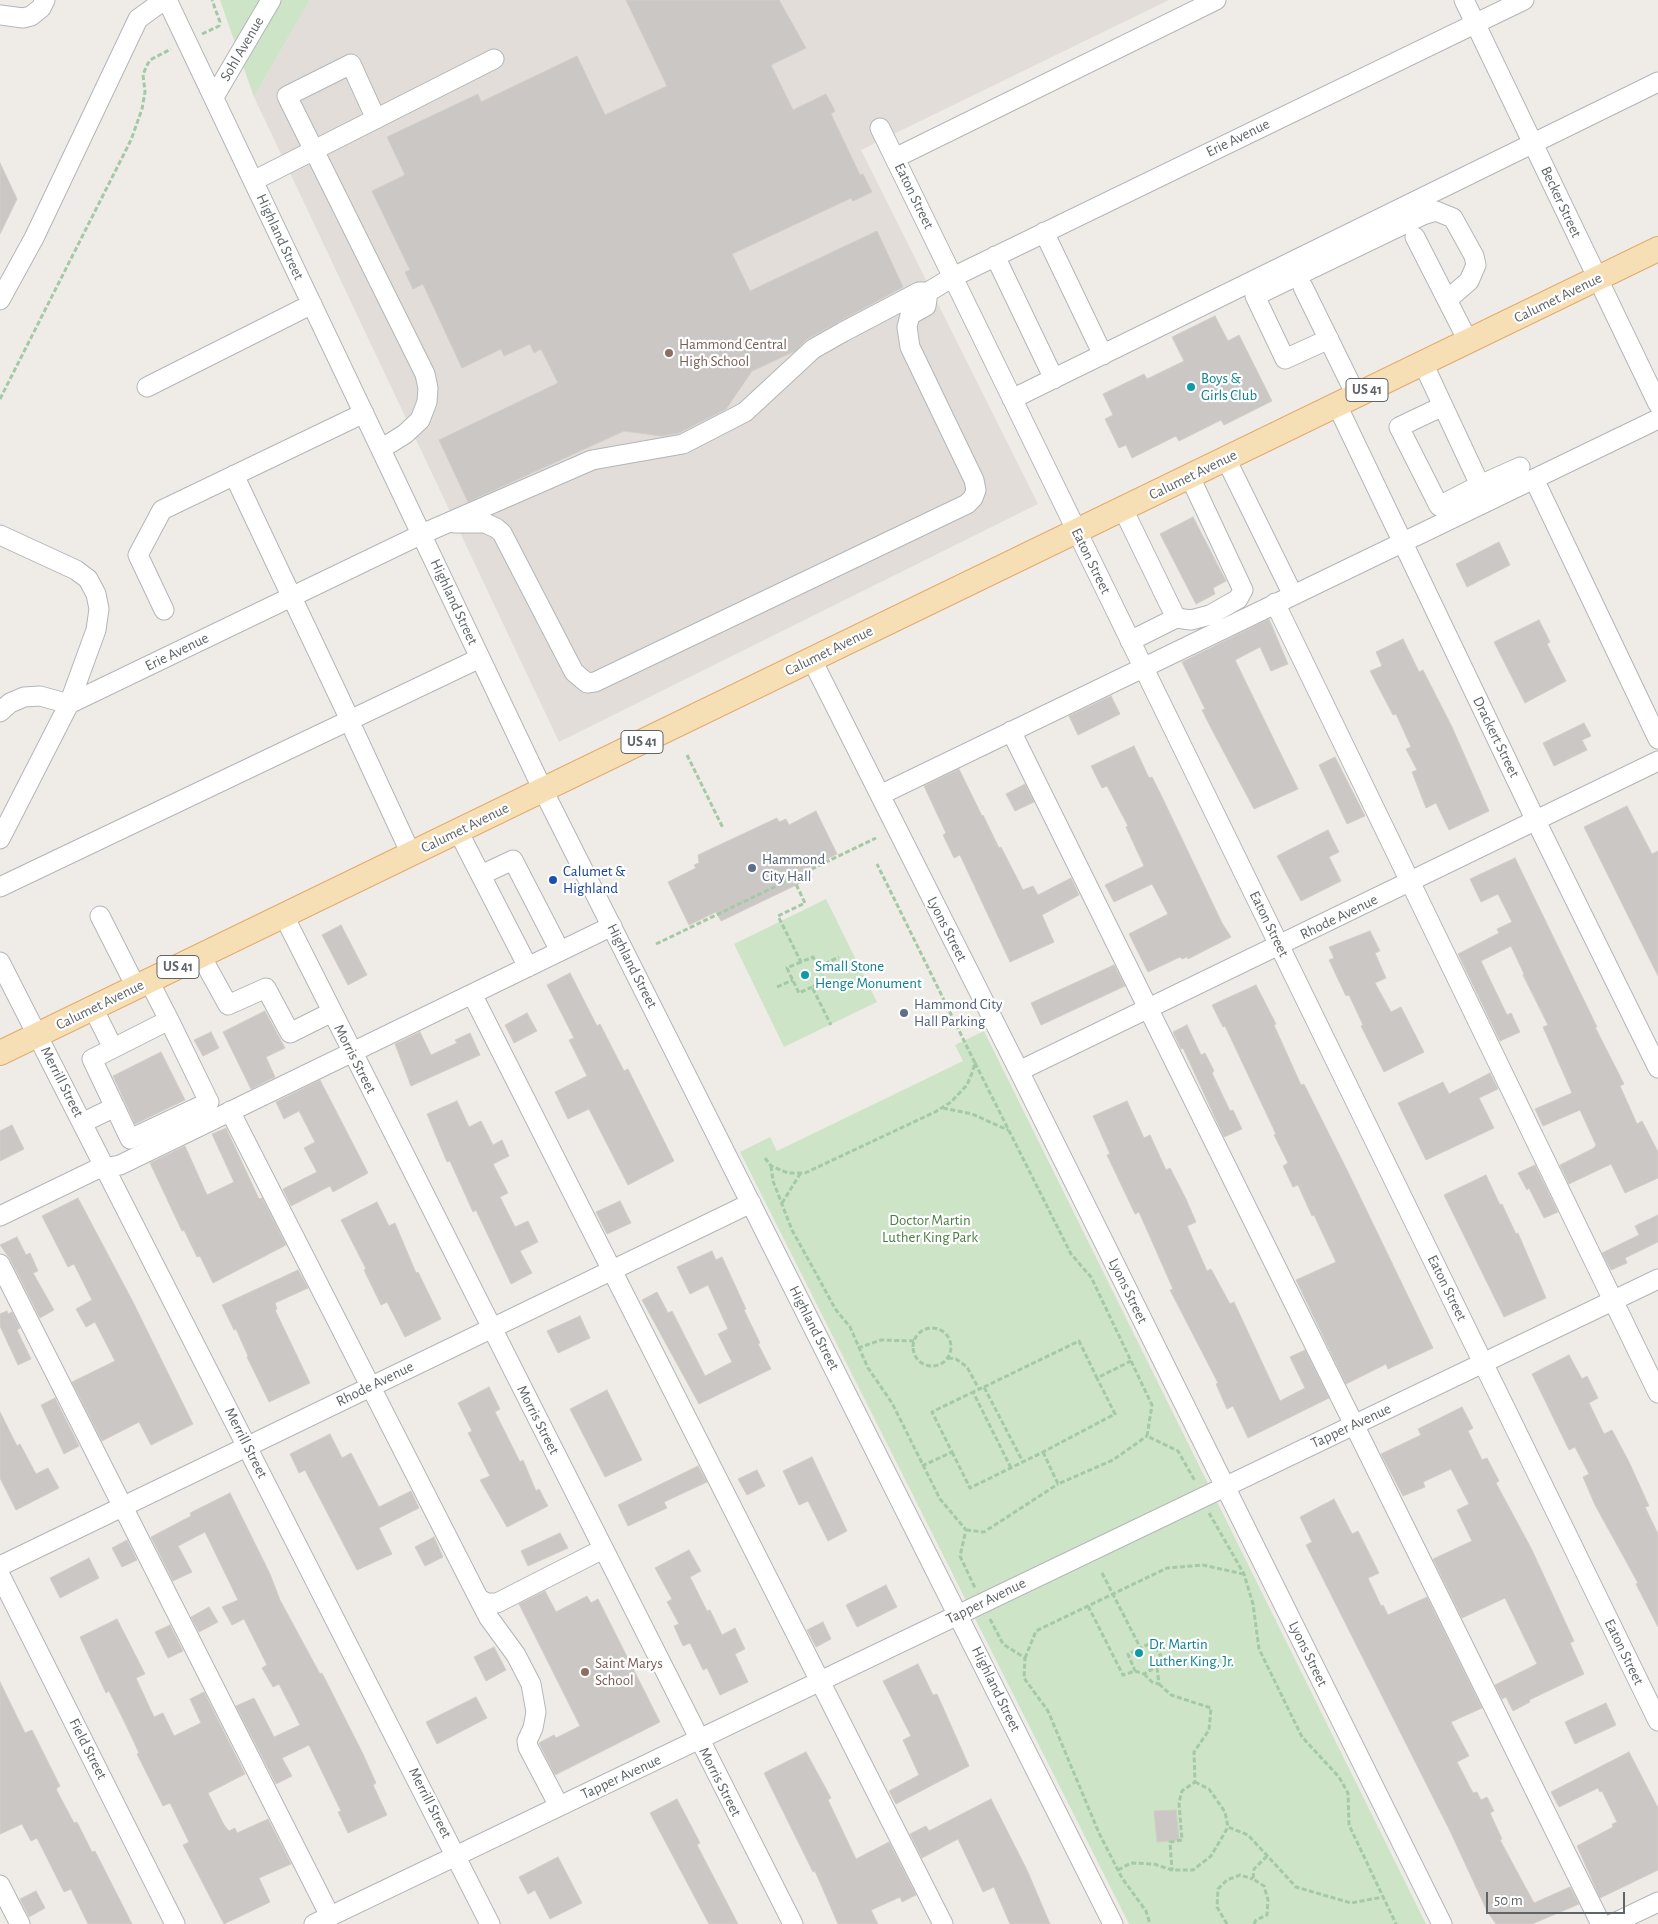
<!DOCTYPE html>
<style>
body{margin:0}
#map{position:relative;width:1658px;height:1924px;overflow:hidden;background:#efece8;font-family:"Alegreya Sans",sans-serif}
canvas{display:block}
.scale{position:absolute;left:1486px;top:1892px;width:139px;height:22px;box-sizing:border-box;border:2px solid #5f6466;border-top:0;padding-left:6px;font-size:15px;line-height:18px;white-space:nowrap;color:#5f6466;-webkit-text-stroke:4px #fff;paint-order:stroke}
</style>
<div id="map">
<canvas width="1658" height="1924"></canvas>
<div class="scale">50 m</div>
</div>
<script>
const context = document.querySelector('canvas').getContext('2d');
context.lineJoin = 'round';
function fillPath(path, color) { context.fillStyle = color; context.fill(path, 'evenodd'); }
const shape = rows => new Path2D(rows.map(r => 'M' + r).join(''));
function strokePath(path, color, width, dash) { context.strokeStyle = color; context.lineWidth = width; context.lineCap = dash ? 'butt' : 'round'; context.setLineDash(dash || []); context.stroke(path); }
function drawText(font, color, halo, rows, align = 'center') {
  context.font = font + ' "Alegreya Sans",sans-serif'; context.lineWidth = 4.5; context.setLineDash([]); context.textBaseline = 'middle'; context.strokeStyle = halo; context.fillStyle = color; for (const [text, x, y, turn = 0] of rows) {
    context.save(); context.translate(x, y); context.rotate((+turn || 0) * Math.PI / 180); context.textAlign = isNaN(turn) ? turn : align; if (halo) context.strokeText(text, 0, 0); context.fillText(text, 0, 0); context.restore();
  }
}
const education = shape([
 [310,0,1169,0,861,150,1038,504,559,742,254,97]
]);
const green = shape([
 [220,0,310,0,254,97],
 [826,899,877,1002,784,1047,734,944],
 [984,1031,1426,1924,1129,1924,740,1152,770,1137,777,1151,963,1061,955,1045]
]);
const building = shape([
 [626,0,779,0,806,48,771,65,793,110,826,94,835,111,831,114,860,175,863,174,872,192,853,201,851,198,732,254,750,291,877,231,903,287,807,339,795,351,752,371,726,409,679,433,662,436,624,431,468,502,439,440,558,383,541,349,534,353,530,344,504,356,501,349,462,368,423,284,413,289,405,272,410,270,372,191,405,175,387,137,478,94,481,102,577,56,605,115,667,86,626,0],
 [0,163,17,199,0,234,0,163],
 [1215,316,1228,341,1239,335,1272,401,1224,425,1221,420,1179,441,1176,436,1132,458,1126,445,1119,448,1105,419,1113,415,1103,394,1144,374,1147,379,1184,361,1172,337,1215,316],
 [1193,517,1226,581,1213,588,1215,594,1196,604,1160,534,1193,517],
 [1499,542,1510,565,1467,587,1456,564,1499,542],
 [1269,619,1288,664,1271,671,1260,647,1235,660,1298,789,1254,809,1210,726,1202,710,1205,709,1182,662,1269,619],
 [1539,620,1550,642,1547,644,1566,681,1525,703,1494,642,1539,620],
 [1403,639,1419,672,1423,670,1452,727,1489,811,1449,830,1436,803,1426,808,1412,772,1417,770,1406,749,1411,747,1396,714,1393,715,1370,671,1382,666,1376,652,1403,639],
 [1111,696,1120,714,1078,735,1069,716,1111,696],
 [1584,723,1591,736,1582,740,1587,750,1554,766,1543,743,1584,723],
 [1134,746,1149,778,1152,777,1163,799,1222,923,1231,937,1188,959,1187,957,1182,959,1180,957,1148,972,1129,934,1168,914,1152,884,1114,902,1105,885,1144,866,1126,827,1128,826,1107,786,1102,788,1091,766,1134,746],
 [1335,757,1365,816,1347,824,1319,765,1335,757],
 [959,769,982,816,983,815,999,848,1001,847,1023,890,1033,886,1038,895,1071,878,1079,895,1042,915,1054,942,1010,962,960,855,954,858,943,835,946,833,924,786,959,769],
 [1025,784,1034,802,1015,811,1006,794,1025,784],
 [1627,806,1652,854,1658,851,1658,976,1584,827,1627,806],
 [816,811,837,854,808,868,813,877,721,921,716,912,689,925,668,882,696,868,694,865,699,863,698,855,777,818,779,822,786,819,789,825,816,811],
 [1328,830,1339,852,1329,857,1341,881,1301,901,1277,856,1328,830],
 [1515,858,1597,1027,1595,1027,1624,1084,1620,1086,1637,1124,1642,1121,1658,1152,1658,1178,1625,1193,1611,1164,1569,1184,1560,1165,1594,1148,1596,1145,1580,1110,1543,1126,1535,1109,1572,1093,1543,1027,1548,1025,1523,975,1524,974,1511,946,1481,961,1507,1015,1511,1013,1520,1032,1500,1041,1458,954,1499,933,1497,929,1512,922,1498,894,1481,902,1470,879,1515,858],
 [341,925,367,975,348,985,322,935,341,925],
 [1370,931,1380,951,1375,953,1386,978,1375,983,1391,1012,1401,1007,1424,1052,1384,1072,1361,1026,1363,1025,1349,995,1346,996,1329,960,1334,958,1329,947,1370,931],
 [1114,965,1125,986,1041,1025,1031,1003,1114,965],
 [570,973,597,1026,600,1024,624,1071,628,1069,674,1161,628,1185,589,1109,568,1119,555,1092,587,1076,569,1040,574,1038,547,985,570,973],
 [1256,985,1276,1024,1274,1025,1301,1085,1304,1084,1348,1172,1433,1348,1388,1369,1386,1364,1346,1384,1296,1280,1336,1262,1314,1215,1312,1216,1298,1185,1293,1187,1283,1166,1288,1163,1274,1135,1276,1134,1225,1026,1223,1027,1212,1005,1256,985],
 [265,1011,285,1048,266,1057,275,1077,251,1089,223,1032,265,1011],
 [527,1013,537,1031,514,1043,505,1025,527,1013],
 [1187,1025,1201,1055,1205,1053,1214,1071,1212,1073,1230,1111,1233,1110,1242,1129,1224,1137,1183,1048,1181,1049,1173,1032,1187,1025],
 [211,1032,219,1048,203,1056,194,1040,211,1032],
 [420,1032,431,1055,457,1043,455,1040,470,1033,480,1055,411,1086,395,1044,420,1032],
 [161,1052,185,1100,135,1124,113,1076,161,1052],
 [1490,1073,1498,1089,1479,1098,1494,1128,1426,1160,1398,1103,1443,1082,1449,1094,1490,1073],
 [320,1080,368,1173,333,1192,330,1186,291,1206,283,1189,317,1172,304,1148,315,1142,299,1111,284,1119,276,1102,320,1080],
 [457,1101,469,1127,481,1121,493,1145,502,1140,509,1156,493,1164,508,1193,500,1197,515,1227,528,1221,538,1242,520,1251,532,1273,511,1284,476,1210,473,1212,450,1161,447,1162,427,1114,457,1101],
 [1127,1101,1144,1138,1150,1135,1166,1170,1170,1168,1186,1199,1196,1222,1187,1226,1207,1271,1211,1269,1230,1304,1234,1302,1280,1401,1305,1388,1290,1357,1305,1350,1329,1398,1248,1438,1233,1406,1227,1409,1216,1384,1218,1383,1170,1290,1173,1289,1139,1212,1135,1214,1107,1155,1110,1154,1093,1116,1127,1101],
 [12,1125,24,1149,0,1161,0,1131,12,1125],
 [226,1128,259,1199,262,1198,286,1245,213,1283,200,1256,197,1257,184,1230,182,1231,150,1163,185,1146,207,1195,234,1182,212,1134,226,1128],
 [1535,1165,1558,1212,1544,1218,1529,1188,1527,1190,1518,1173,1535,1165],
 [1486,1175,1500,1205,1502,1204,1516,1234,1518,1233,1546,1298,1504,1317,1444,1195,1486,1175],
 [78,1198,133,1302,193,1424,151,1445,139,1422,102,1441,72,1382,115,1361,95,1322,86,1327,76,1309,92,1300,74,1264,68,1267,42,1216,78,1198],
 [620,1201,631,1223,607,1234,596,1212,620,1201],
 [377,1202,389,1226,395,1223,416,1273,418,1272,441,1319,405,1337,387,1302,381,1305,364,1270,366,1269,341,1220,377,1202],
 [1658,1215,1658,1242,1625,1258,1627,1263,1611,1270,1602,1253,1639,1235,1635,1226,1658,1215],
 [17,1237,26,1255,30,1253,38,1271,33,1273,54,1310,40,1318,10,1259,0,1245,17,1237],
 [712,1251,716,1260,722,1257,746,1309,744,1310,760,1343,758,1344,771,1369,699,1404,642,1300,657,1292,668,1313,672,1311,705,1376,732,1362,718,1334,728,1329,708,1285,690,1294,677,1267,712,1251],
 [298,1270,308,1288,275,1303,277,1309,275,1310,310,1383,269,1402,247,1357,248,1356,236,1329,234,1330,222,1305,298,1270],
 [7,1311,8,1314,12,1312,20,1328,17,1330,31,1359,18,1365,0,1326,0,1314,7,1311],
 [580,1316,590,1338,558,1353,547,1331,580,1316],
 [1569,1355,1582,1379,1587,1376,1598,1398,1589,1403,1604,1434,1612,1430,1629,1462,1649,1506,1645,1507,1658,1534,1658,1627,1636,1584,1638,1583,1595,1505,1583,1477,1589,1474,1575,1447,1569,1450,1532,1374,1569,1355],
 [489,1387,500,1409,495,1412,520,1462,523,1460,536,1491,539,1489,548,1506,507,1527,480,1480,490,1476,468,1433,472,1431,458,1403,489,1387],
 [607,1390,642,1460,605,1477,570,1409,607,1390],
 [55,1398,79,1446,64,1454,41,1405,55,1398],
 [1462,1407,1473,1428,1468,1431,1482,1460,1487,1458,1499,1481,1496,1483,1532,1550,1574,1641,1570,1643,1584,1674,1529,1700,1530,1702,1513,1711,1506,1697,1502,1699,1495,1685,1537,1664,1505,1598,1462,1618,1433,1559,1472,1541,1457,1510,1469,1504,1451,1469,1423,1482,1425,1487,1403,1496,1381,1454,1421,1435,1418,1429,1462,1407],
 [0,1412,17,1446,20,1444,36,1474,48,1468,59,1488,16,1510,0,1478,0,1412],
 [330,1434,342,1458,351,1453,379,1507,411,1491,419,1508,379,1528,392,1554,357,1570,305,1470,299,1473,290,1454,330,1434],
 [812,1457,847,1531,828,1541,808,1501,799,1505,783,1471,812,1457],
 [698,1466,707,1482,664,1502,667,1508,628,1526,618,1505,698,1466],
 [757,1470,765,1486,747,1495,738,1479,757,1470],
 [230,1493,270,1574,280,1600,320,1674,322,1673,363,1754,376,1783,373,1785,387,1815,348,1833,338,1812,341,1811,309,1745,282,1758,292,1776,276,1784,236,1706,254,1698,274,1737,300,1725,279,1684,273,1687,262,1668,267,1665,244,1619,232,1625,222,1607,238,1600,205,1532,178,1546,192,1572,173,1581,151,1537,191,1516,190,1513,230,1493],
 [1334,1499,1352,1534,1358,1531,1379,1573,1368,1578,1381,1606,1383,1605,1388,1615,1427,1597,1482,1708,1451,1722,1469,1756,1457,1762,1473,1793,1477,1792,1481,1800,1487,1797,1494,1811,1490,1813,1502,1839,1500,1840,1534,1903,1570,1887,1579,1904,1532,1924,1496,1924,1487,1911,1451,1833,1306,1545,1312,1542,1300,1517,1334,1499],
 [560,1533,568,1548,528,1566,521,1551,560,1533],
 [434,1537,443,1557,425,1566,415,1547,434,1537],
 [127,1540,137,1560,122,1567,112,1548,127,1540],
 [689,1550,701,1571,690,1577,707,1611,710,1610,722,1635,735,1628,745,1649,735,1654,748,1682,720,1695,707,1668,703,1670,690,1643,683,1646,674,1626,679,1624,667,1602,672,1599,655,1568,689,1550],
 [89,1558,99,1578,60,1598,50,1578,89,1558],
 [886,1585,897,1607,857,1627,846,1605,886,1585],
 [545,1591,556,1612,587,1596,591,1603,598,1599,660,1722,555,1775,539,1743,554,1735,556,1738,580,1726,519,1604,545,1591],
 [209,1607,218,1622,199,1632,191,1617,209,1607],
 [117,1619,145,1674,136,1678,154,1717,163,1713,174,1736,201,1723,190,1699,204,1692,245,1774,208,1793,224,1825,229,1831,235,1828,237,1833,268,1819,291,1864,259,1878,270,1902,224,1924,183,1845,189,1842,170,1803,163,1806,137,1754,139,1753,124,1721,109,1691,106,1693,80,1637,117,1619],
 [823,1622,831,1639,816,1647,807,1630,823,1622],
 [170,1625,183,1651,168,1658,155,1632,170,1625],
 [494,1647,506,1670,486,1681,474,1657,494,1647],
 [918,1664,933,1695,937,1694,969,1766,896,1804,889,1791,919,1775,903,1740,911,1736,883,1681,918,1664],
 [0,1682,25,1733,32,1730,60,1786,56,1789,74,1823,77,1822,92,1852,95,1851,132,1924,88,1924,71,1889,64,1892,37,1838,31,1841,22,1824,0,1834,0,1682],
 [476,1697,487,1718,437,1744,426,1722,476,1697],
 [1606,1703,1616,1725,1575,1744,1565,1722,1606,1703],
 [806,1752,831,1798,828,1800,856,1859,889,1842,916,1895,902,1902,900,1897,871,1910,878,1924,838,1924,815,1871,813,1872,764,1773,806,1752],
 [1629,1752,1658,1808,1658,1870,1600,1898,1577,1846,1613,1827,1612,1824,1617,1822,1602,1791,1600,1792,1598,1788,1559,1807,1551,1792,1629,1752],
 [677,1799,700,1843,697,1845,738,1924,709,1924,650,1813,677,1799],
 [991,1799,1027,1870,1050,1924,1010,1924,994,1887,983,1892,958,1839,922,1858,910,1834,926,1826,929,1831,991,1799],
 [1176,1810,1179,1840,1157,1842,1154,1811,1176,1810],
 [558,1857,582,1903,550,1919,535,1890,528,1894,519,1877,558,1857],
 [36,1891,45,1908,29,1917,20,1899,36,1891]
]);
const path = shape([
 [202,34,219,26,220,22,212,0],
 [0,399,131,140,142,109,145,92,143,75,146,67,150,60,171,49],
 [687,755,723,828],
 [793,878,805,903,778,916,801,962,813,957,825,981,812,987,831,1025],
 [656,944,876,838],
 [801,962,787,968,799,993,812,987],
 [818,967,839,957],
 [777,987,793,980],
 [975,1063,1071,1254,1091,1277,1152,1405,1147,1436,1178,1451,1195,1481],
 [943,1108,972,1114,1008,1130],
 [765,1158,771,1166,788,1173,805,1173,935,1112,951,1102,967,1085,972,1073,975,1063,877,864],
 [771,1166,773,1181,792,1230,836,1310,850,1327,868,1368,892,1403,940,1499,966,1530,960,1556,975,1588],
 [782,1203,800,1174],
 '913 1347a19 19 0 1 1 38 0a19 19 0 1 1-38 0Z',
 [858,1348,881,1340,914,1341],
 [948,1358,956,1359,967,1367,979,1389],
 [984,1387,1079,1341,1097,1378,1131,1361],
 [952,1452,970,1488,1043,1452,1115,1414,1097,1378],
 [1043,1452,1058,1484,1113,1460,1147,1436],
 [922,1466,952,1452,932,1412,973,1392],
 [1011,1468,973,1392,984,1387,1023,1462],
 [1209,1513,1244,1574,1253,1604,1259,1649,1302,1737,1339,1777,1348,1793,1349,1825,1396,1924],
 [966,1530,984,1532,1058,1484],
 [1102,1573,1140,1647],
 [1088,1606,1123,1675,1135,1671,1144,1674,1164,1662,1153,1642,1128,1654,1135,1671],
 [990,1619,1003,1644,1025,1658,1024,1678,1048,1711,1099,1833,1122,1878,1146,1911,1150,1924],
 [1025,1658,1036,1631,1167,1568,1203,1565,1243,1574],
 [1144,1674,1152,1682,1159,1684,1157,1668],
 [1159,1684,1171,1695,1211,1708,1209,1730,1194,1752,1195,1782,1182,1791,1179,1803,1182,1840,1170,1842,1172,1870],
 [1195,1782,1209,1789,1225,1812,1228,1827],
 [1118,1870,1131,1863,1154,1864,1172,1870,1193,1870,1211,1856,1228,1827,1248,1835,1296,1887,1351,1903,1383,1897],
 [1227,1924,1217,1907,1218,1889,1227,1880,1240,1875,1253,1879],
 [1254,1924,1256,1920,1267,1915,1268,1900,1264,1886,1253,1879,1254,1869,1268,1855]
]);
const minor = shape([
 [167,0,543,790,1113,1924],
 [1464,0,1658,404],
 [0,15,23,18,31,16,41,8,45,0],
 [214,97,271,0],
 [376,119,351,64,287,96,425,374,428,388,427,402,420,420,405,434,381,449],
 [880,128,1658,1721],
 [895,158,1216,0],
 [253,181,494,59],
 [1044,232,1103,355],
 [1415,237,1468,341],
 [995,256,1054,379],
 [1303,287,1356,395],
 [0,300,34,238,138,19,164,0],
 [1329,339,1285,359,1255,296,1423,215,1436,211,1453,218,1474,256,1476,265,1469,281,1447,300],
 [1423,363,1443,406,1480,485,1439,506,1399,427,1443,406],
 [147,387,312,304],
 [1012,399,1658,82],
 [1337,405,1536,821,1658,1068],
 [1226,459,1293,595],
 [234,475,350,720],
 [1534,479,1658,739],
 [1480,485,1520,467],
 [1123,509,1176,618],
 [455,523,485,523,496,528,502,533,574,672,587,683,595,682,967,504,973,498,976,490,974,480,910,347,907,327,910,315,926,306,928,292],
 [0,535,76,570,88,579,96,594,99,609,96,630,69,704,40,696,24,697,10,703,0,712],
 [1275,603,1658,1393],
 [164,610,138,555,162,510,364,413],
 [1130,641,1176,618,1191,620,1210,615,1238,599,1243,590,1190,477],
 [812,660,1019,1071,1442,1924],
 [354,731,411,854],
 [1011,731,1601,1924],
 [880,795,1658,419],
 [458,831,528,967],
 [0,839,69,704,422,534,592,460,683,444,745,412,813,349,843,332,919,292,928,292,953,277,1524,0],
 [481,875,513,860,560,951],
 [0,887,480,658],
 [100,916,136,987],
 [284,916,793,1924],
 [201,956,228,1005,266,988,290,1033,332,1012],
 [0,962,490,1924],
 [149,981,169,1020,209,1102,130,1139,92,1059,169,1020],
 [472,994,943,1924],
 [93,1008,113,1048],
 [1019,1071,1658,761],
 [230,1111,479,1599,489,1618,516,1655,531,1684,536,1712,533,1728,527,1741,528,1747,559,1806],
 [82,1123,115,1107],
 [0,1216,95,1170,120,1165,612,926],
 [0,1264,330,1916],
 [0,1566,751,1203],
 [0,1575,175,1924],
 [479,1599,487,1603,497,1603,603,1549],
 [0,1885,20,1924],
 [314,1924,1658,1279],
 [1612,1924,1658,1902]
]);
const major = shape([
 [0,1053,1658,249]
]);
const markers = [
 [669,353,5,"#8d6e63"],
 [1191,387,5,"#0f9aa8"],
 [752,868,5,"#5c6f8a"],
 [553,880,5,"#1a4fb4"],
 [805,975,5,"#0f9aa8"],
 [904,1013,5,"#5c6f8a"],
 [1139,1653,5,"#0f9aa8"],
 [585,1672,5,"#8d6e63"]
];
const shields = [
 [1367,390,42],
 [642,742,42],
 [178,967,42]
];
const shieldNames = [
 ["US 41",1367,390],
 ["US 41",642,742],
 ["US 41",178,967]
];
const streetNames = [
 ["Sohl Avenue",242,49,-60],
 ["Erie Avenue",1238,138,-26],
 ["Eaton Street",914,196,64],
 ["Becker Street",1561,202,65],
 ["Highland Street",280,237,65],
 ["Calumet Avenue",1558,298,-26],
 ["Calumet Avenue",1193,475,-26],
 ["Eaton Street",1091,561,64],
 ["Highland Street",454,602,65],
 ["Calumet Avenue",829,651,-26],
 ["Erie Avenue",177,652,-26],
 ["Drackert Street",1496,737,64],
 ["Calumet Avenue",465,828,-26],
 ["Rhode Avenue",1339,917,-26],
 ["Eaton Street",1269,924,64],
 ["Lyons Street",947,929,63],
 ["Highland Street",632,966,63],
 ["Calumet Avenue",100,1005,-26],
 ["Morris Street",355,1059,63],
 ["Merrill Street",62,1082,63],
 ["Eaton Street",1447,1288,64],
 ["Lyons Street",1128,1291,64],
 ["Highland Street",814,1328,63],
 ["Rhode Avenue",375,1384,-26],
 ["Morris Street",538,1420,63],
 ["Tapper Avenue",1351,1426,-25],
 ["Merrill Street",246,1443,63],
 ["Tapper Avenue",986,1601,-26],
 ["Eaton Street",1624,1652,64],
 ["Lyons Street",1308,1654,64],
 ["Highland Street",996,1689,64],
 ["Field Street",88,1749,63],
 ["Tapper Avenue",621,1777,-25],
 ["Morris Street",720,1782,63],
 ["Merrill Street",430,1803,63]
];
const educationNames = [
 ["Hammond Central",679,344],
 ["High School",679,361],
 ["Saint Marys",595,1663],
 ["School",595,1680]
];
const cultureNames = [
 ["Boys &",1201,378],
 ["Girls Club",1201,395],
 ["Small Stone",815,966],
 ["Henge Monument",815,983],
 ["Dr. Martin",1149,1644],
 ["Luther King, Jr.",1149,1661]
];
const serviceNames = [
 ["Hammond",762,859],
 ["City Hall",762,876],
 ["Hammond City",914,1004],
 ["Hall Parking",914,1021]
];
const transitNames = [
 ["Calumet &",563,871],
 ["Highland",563,888]
];
const parkNames = [
 ["Doctor Martin",930,1220],
 ["Luther King Park",930,1237]
];
fillPath(education, '#e2ddd9');
fillPath(green, '#cde4c7');
fillPath(building, '#cbc7c4');
strokePath(building, '#d3cdc6', 1);
strokePath(minor, '#b2b6b8', 21);
strokePath(major, '#e3aa6d', 26);
strokePath(path, '#a4c9a7', 3, [5, 2.5]);
strokePath(minor, '#fff', 19);
strokePath(major, '#f7dfb5', 24);
for (const [x, y, r, color] of markers) { const dot = new Path2D(); dot.arc(x, y, r, 0, 2 * Math.PI); context.fillStyle = color; context.fill(dot); strokePath(dot, '#fff', 2); }
for (const [x, y, w] of shields) { const box = new Path2D(); box.roundRect(x - w / 2, y - 11.5, w, 23, 4); context.fillStyle = '#fff'; context.fill(box); strokePath(box, '#5f6466', 1); }
drawText('bold 14px', '#5f6466', null, shieldNames);
drawText('15px', '#5f6466', '#fff', streetNames);
drawText('15px', '#785e54', '#fff', educationNames, 'left');
drawText('15px', '#0d838f', '#fff', cultureNames, 'left');
drawText('15px', '#4e5e75', '#fff', serviceNames, 'left');
drawText('15px', '#164399', '#fff', transitNames, 'left');
drawText('15px', '#487e3e', '#fff', parkNames);
</script>
